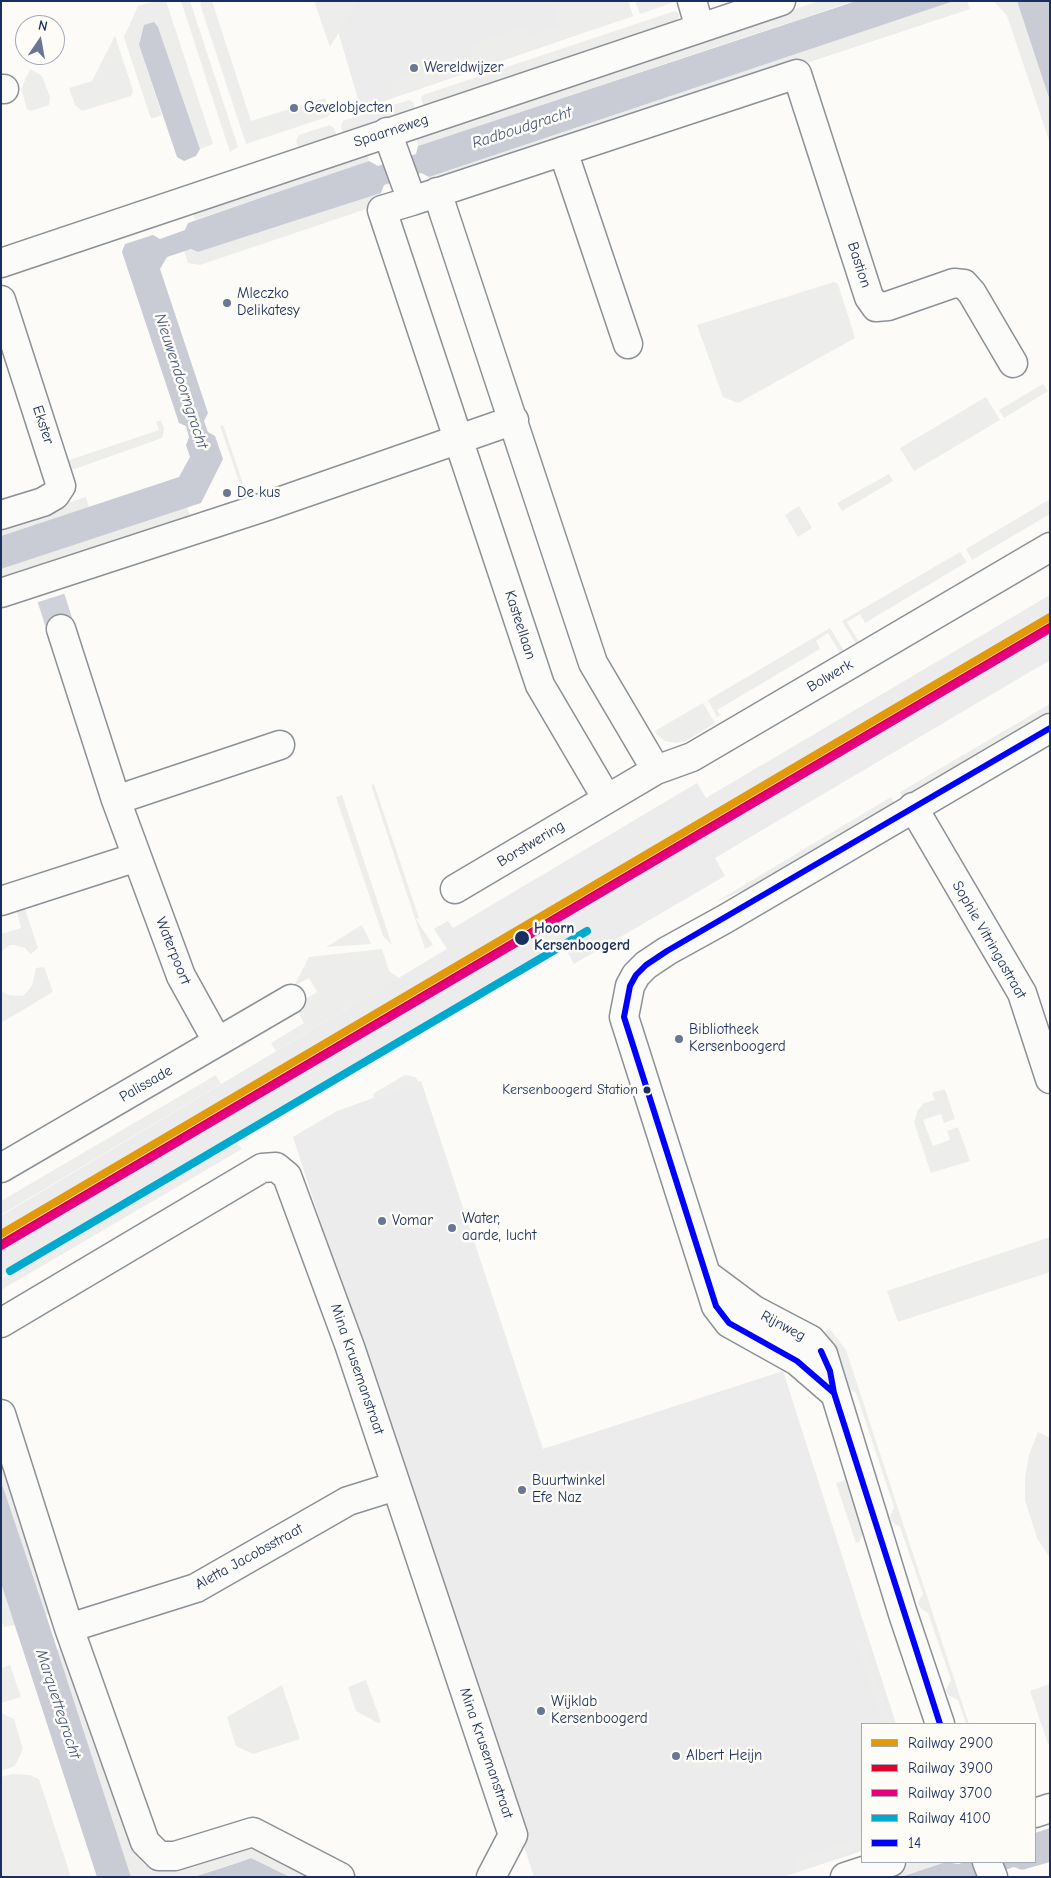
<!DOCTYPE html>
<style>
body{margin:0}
#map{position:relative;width:1051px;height:1878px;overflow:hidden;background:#fcfbf8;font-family:"Comic Neue",sans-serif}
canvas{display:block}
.frame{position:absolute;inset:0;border:2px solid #1b2f5e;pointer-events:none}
.legend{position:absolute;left:861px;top:1723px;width:175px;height:140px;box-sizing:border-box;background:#fdfcf7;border:1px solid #a3aaba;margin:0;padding:6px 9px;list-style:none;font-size:15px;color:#1b2f5e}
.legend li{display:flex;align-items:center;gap:10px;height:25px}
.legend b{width:25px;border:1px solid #a3aaba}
.north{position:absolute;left:15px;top:15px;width:50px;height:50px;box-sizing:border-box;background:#fdfcf7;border:1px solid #a3aaba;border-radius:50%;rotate:12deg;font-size:14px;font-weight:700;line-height:20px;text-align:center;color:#1b2f5e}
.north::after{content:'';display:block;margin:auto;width:18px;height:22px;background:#6a7694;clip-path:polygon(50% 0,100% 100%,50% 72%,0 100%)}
</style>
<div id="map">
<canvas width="1051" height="1878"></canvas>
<div class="frame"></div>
<ul class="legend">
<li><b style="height:6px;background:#e19a09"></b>Railway 2900</li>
<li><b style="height:6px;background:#e4002b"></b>Railway 3900</li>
<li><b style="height:6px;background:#e5007d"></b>Railway 3700</li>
<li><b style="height:6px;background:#00a9ce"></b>Railway 4100</li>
<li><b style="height:6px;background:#00f"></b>14</li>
</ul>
<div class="north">N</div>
</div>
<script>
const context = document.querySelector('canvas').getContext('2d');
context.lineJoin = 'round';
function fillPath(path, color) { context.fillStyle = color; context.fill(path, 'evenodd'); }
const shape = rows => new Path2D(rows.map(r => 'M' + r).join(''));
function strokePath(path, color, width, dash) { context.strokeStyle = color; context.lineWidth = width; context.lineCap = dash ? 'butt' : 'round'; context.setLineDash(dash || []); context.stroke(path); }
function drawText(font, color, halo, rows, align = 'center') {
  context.font = font + ' "Comic Neue",sans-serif'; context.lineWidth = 5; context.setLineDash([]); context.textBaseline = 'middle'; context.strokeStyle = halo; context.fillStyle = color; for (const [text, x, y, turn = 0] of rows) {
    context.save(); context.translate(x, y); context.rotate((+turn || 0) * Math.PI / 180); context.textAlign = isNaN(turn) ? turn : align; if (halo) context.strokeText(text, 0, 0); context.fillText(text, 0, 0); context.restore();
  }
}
const built = shape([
 [329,1,628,1,633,16,361,109],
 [1050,595,1050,660,715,858,725,876,574,964,564,946,1,1277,1,1216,447,949,434,929,448,921,453,928,697,783,706,798],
 [421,1081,543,1449,783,1371,896,1724,862,1724,862,1851,783,1877,534,1877,293,1137,337,1111]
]);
const green = shape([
 [155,1,166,1,213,144,200,149,158,27,139,45,162,115,151,119,124,37,138,6],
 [181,1,190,1,238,147,230,152],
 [202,1,212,1,251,121,325,98,330,114,327,117,246,144,200,4],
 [314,1,358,1,330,47],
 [550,1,628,1,633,16,393,96,389,82,474,54,472,44,525,26,529,35,558,27],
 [635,1,677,1,640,14],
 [819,1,854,1,418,146,416,137,421,134],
 [954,1,967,1,970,9,483,170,433,186,429,177],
 [994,1,1017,1,1050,101,1050,143,1007,16],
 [675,11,680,14,676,22,424,108,421,98,423,95],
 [115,36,133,91,131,96,82,111,75,105,69,88,92,81],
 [30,69,42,76,50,97,49,105,31,111,27,109,21,89],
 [409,100,413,102,415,110,343,135,341,126,343,121],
 [330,125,334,128,337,136,299,150,296,141,299,135],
 [367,154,369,161,195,220,192,210],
 [381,193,384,200,378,205,200,265,188,263,184,251,191,249,198,252],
 [834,282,838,284,855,338,738,403,723,397,697,325],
 [1043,384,1048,391,1004,418,999,410],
 [986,397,1000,420,914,471,900,448],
 [161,420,164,429,162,438,69,471,66,461,159,430,156,422],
 [223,425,245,489,240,505,237,503,242,490,220,426],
 [889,474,893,481,842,511,837,503],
 [86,497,89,507,1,536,1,524],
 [1050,499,1050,514,972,560,966,549],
 [799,506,812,528,798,537,785,515],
 [187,507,191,518,1,580,1,569],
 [960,552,967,562,865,623,860,614,847,622,859,642,856,644,842,621],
 [830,628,844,651,840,653,828,633,816,641,820,649,717,710,720,715,717,717,708,700],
 [703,703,715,723,686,741,676,743,665,741,656,734,655,731],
 [1050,704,1050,711,903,798,900,792],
 [374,784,419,918,416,919,433,945,425,949,371,785],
 [342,795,392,945,383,936,336,797],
 [891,797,895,803,849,830,755,885,714,903],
 [24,906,38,948,31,954,25,948,15,945,10,945,1,952,1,934,21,928,16,909],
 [362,925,371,944,325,947,326,947],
 [382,949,389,971,399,978,276,1051,271,1043,304,1023,295,1006,317,992,309,978,294,986,309,957],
 [44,967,53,992,1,1023,1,991,8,995,23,996,32,986,36,968],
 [216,1075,221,1084,1,1215,1,1201],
 [405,1075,415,1077,421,1084,373,1100,374,1093],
 [945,1089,955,1119,944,1123,941,1114,923,1120,933,1146,950,1140,947,1131,958,1127,970,1161,931,1173,914,1122,918,1110,924,1103,935,1100,932,1093],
 [236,1141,242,1149,1,1290,1,1278],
 [1050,1237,1050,1272,898,1322,887,1291],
 [829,1328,846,1350,969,1724,966,1724,958,1700,948,1695,946,1690,951,1680,928,1613,920,1608,918,1602,923,1594,900,1527,892,1522,890,1517,894,1507,856,1393,846,1387,821,1337],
 [1038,1432,1050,1438,1050,1558,1037,1538,1025,1500,1025,1478,1029,1455],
 [1,1448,54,1610,46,1615,1,1481],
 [848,1479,864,1531,859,1542,856,1543,836,1483],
 [1,1583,15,1625,4,1627,1,1619],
 [863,1640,891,1724,883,1724,856,1643],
 [67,1647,134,1852,145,1865,171,1871,251,1846,314,1877,290,1877,251,1858,194,1877,131,1877,57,1650],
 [10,1665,21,1697,1,1703,1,1668],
 [366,1680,381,1722,378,1723,356,1711,348,1687],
 [1050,1684,1050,1744,1048,1744,1030,1691],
 [282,1685,300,1739,253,1754,236,1746,227,1717],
 [1,1713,14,1719,23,1749,15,1766,1,1771],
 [13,1774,30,1775,39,1779,70,1874,69,1877,1,1877,1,1777],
 [862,1837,862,1846,795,1868,793,1859],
 [913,1862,946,1862,901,1877,868,1877]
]);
const water = shape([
 [856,1,954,1,429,177,421,173,384,185,381,193,198,252,191,249,167,257,160,269,208,413,204,421,208,432,215,436,223,459,201,503,1,569,1,536,179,477,190,457,186,445,189,437,186,426,179,423,122,252,125,244,153,235,160,239,185,230,188,223,266,196,369,161,378,166,416,154,418,146],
 [1017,1,1050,1,1050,101],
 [154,22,158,27,200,149,196,156,184,161,177,157,139,45,144,25],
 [1,1481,46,1615,131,1877,97,1877,1,1583],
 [1050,1828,1050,1862,1022,1870,1014,1867,984,1877,901,1877,946,1862,958,1864,966,1862,1035,1862,1035,1833],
 [251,1858,290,1877,194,1877,234,1864]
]);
const minorTunnel = shape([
 [51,598,61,629]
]);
const minor = shape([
 [692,1,700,28],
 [1,89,4,89],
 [387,132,412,201,797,74,869,297,876,307,888,306,954,283,964,284,972,293,1013,363],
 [563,151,628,344],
 [437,192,593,663,656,770],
 [412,201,382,210,540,685,607,799],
 [1,263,781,1],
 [1,300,61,486,55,495,43,502,1,515],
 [1,593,264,507,514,420],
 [61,629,116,800,181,976,217,1041],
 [116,800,280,745],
 [913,807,1022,993,1050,1079],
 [455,889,656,770,692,757,1050,547],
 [1,901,137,857],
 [1,1168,291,999],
 [707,1275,754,1310,811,1340,823,1354,903,1614,940,1724],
 [1,1323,262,1168,276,1167,287,1176,350,1347,513,1835,491,1877],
 [834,1393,797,1361,729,1323,716,1306,624,1017,630,986,636,975,646,965,667,951,725,919,1050,728],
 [1,1414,69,1628,145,1842,159,1856,175,1856,253,1832,340,1877],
 [69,1628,196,1588,348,1501,396,1486],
 [1035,1813,1050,1808],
 [987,1862,993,1877],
 [845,1877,891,1862]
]);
const bus1 = shape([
 [821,1351,830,1371,834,1393,940,1724],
 [834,1393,797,1361,729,1323,716,1306,624,1017,630,986,636,975,646,965,667,951,1050,728]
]);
const rail1 = shape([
 [1,1234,1050,617]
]);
const rail2 = shape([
 [5,1242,1050,627]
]);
const rail3 = shape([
 [1,1246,1046,631]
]);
const rail4 = shape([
 [10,1271,587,931]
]);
const markers = [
 [414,68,5,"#6a7694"],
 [294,108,5,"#6a7694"],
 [227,303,5,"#6a7694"],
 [227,493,5,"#6a7694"],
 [522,938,8,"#1b2f5e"],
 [679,1039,5,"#6a7694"],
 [647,1090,4.5,"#1b2f5e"],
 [382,1221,5,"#6a7694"],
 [452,1228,5,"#6a7694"],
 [522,1490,5,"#6a7694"],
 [541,1711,5,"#6a7694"],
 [676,1756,5,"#6a7694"]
];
const busNames = [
 ["Kersenboogerd Station",638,1090]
];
const poiNames = [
 ["Wereldwijzer",424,68],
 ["Gevelobjecten",304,108],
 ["Mleczko",237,294],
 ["Delikatesy",237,311],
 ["De kus",237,493],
 ["Bibliotheek",689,1030],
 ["Kersenboogerd",689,1047],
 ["Water,",462,1219],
 ["aarde, lucht",462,1236],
 ["Vomar",392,1221],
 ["Buurtwinkel",532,1481],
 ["Efe Naz",532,1498],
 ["Wijklab",551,1702],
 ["Kersenboogerd",551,1719],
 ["Albert Heijn",686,1756]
];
const streetNames = [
 ["Spaarneweg",391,131,-18],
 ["Bastion",859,265,72],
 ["Ekster",43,425,72],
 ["Kasteellaan",520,625,72],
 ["Bolwerk",830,676,-30],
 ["Borstwering",531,844,-31],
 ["Sophie Vitringastraat",989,940,60],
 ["Waterpoort",173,951,68],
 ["Palissade",146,1084,-30],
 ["Rijnweg",783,1326,28],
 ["Mina Krusemanstraat",357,1369,71],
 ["Aletta Jacobsstraat",249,1557,-29],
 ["Mina Krusemanstraat",486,1753,71]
];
const stopNames = [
 ["Hoorn",534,929],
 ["Kersenboogerd",534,946]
];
const waterNames = [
 ["Radboudgracht",522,128,-18],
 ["Nieuwendoorngracht",181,381,72],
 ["Marquettegracht",58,1704,72]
];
fillPath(built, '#ebeceb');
fillPath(green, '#ededec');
fillPath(water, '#c9ccd4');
strokePath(minorTunnel, '#cfd2d9', 28, [28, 14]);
strokePath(minor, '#8c9097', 31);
strokePath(minor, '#fbfbf9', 28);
strokePath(bus1, '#00f', 6);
strokePath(rail1, '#e19a09', 8);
strokePath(rail2, '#e4002b', 8);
strokePath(rail3, '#e5007d', 8);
strokePath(rail4, '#00a9ce', 8);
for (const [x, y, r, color] of markers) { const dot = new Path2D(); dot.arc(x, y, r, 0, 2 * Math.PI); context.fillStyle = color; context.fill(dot); strokePath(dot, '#fdfcf7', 2); }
drawText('14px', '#1b2f5e', '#fdfcf7', busNames, 'right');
drawText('15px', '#1b2f5e', '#fdfcf7', poiNames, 'left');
drawText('15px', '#1b2f5e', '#fdfcf7', streetNames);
drawText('bold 15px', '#1b2f5e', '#fdfcf7', stopNames, 'left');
drawText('italic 16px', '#49587d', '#fdfcf7', waterNames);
</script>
